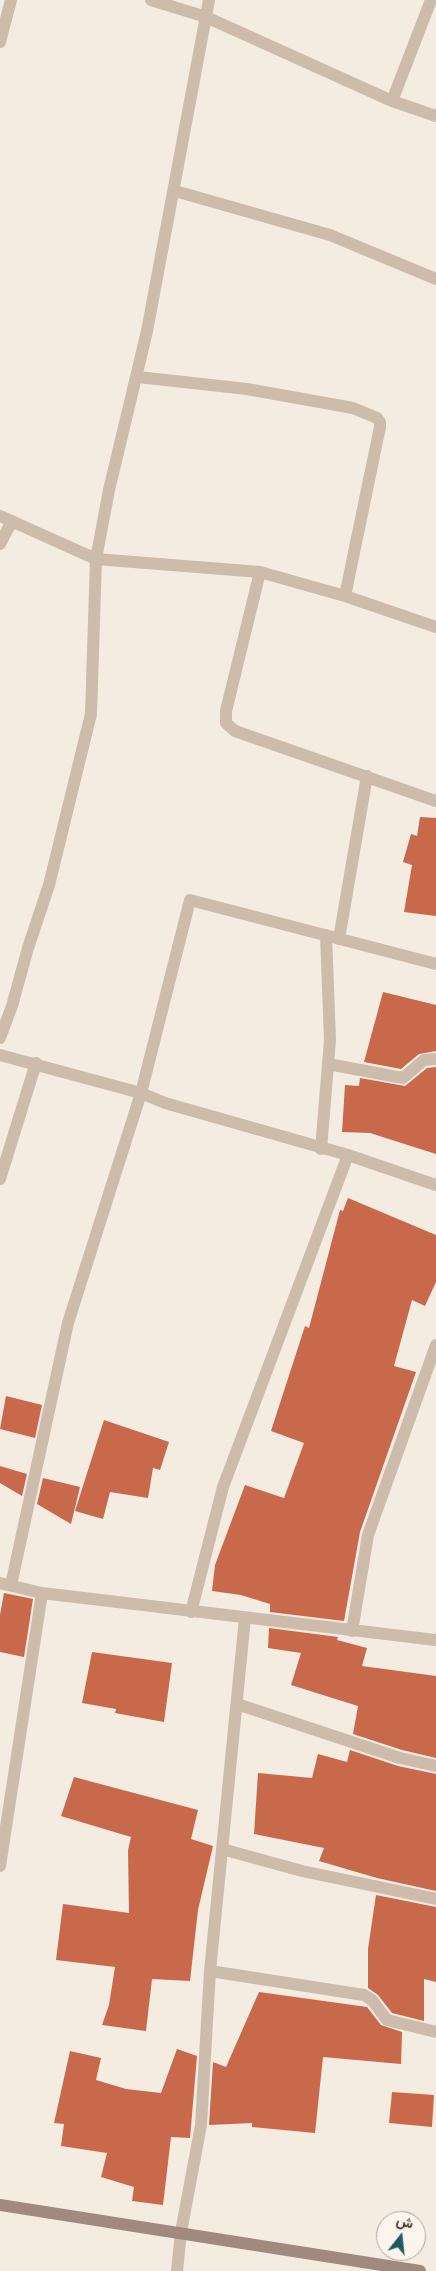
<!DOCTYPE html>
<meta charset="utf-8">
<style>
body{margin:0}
#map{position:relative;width:436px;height:2271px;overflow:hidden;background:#f4ebe1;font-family:"Alegreya Sans",Vazirmatn,sans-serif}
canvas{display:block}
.north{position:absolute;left:376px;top:2211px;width:50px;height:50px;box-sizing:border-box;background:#fbf5ee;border:1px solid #aea6a0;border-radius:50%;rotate:16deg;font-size:14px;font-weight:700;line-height:20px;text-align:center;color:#3b302b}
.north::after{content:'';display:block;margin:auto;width:18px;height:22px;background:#1f5a5e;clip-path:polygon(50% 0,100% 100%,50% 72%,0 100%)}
</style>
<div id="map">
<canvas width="436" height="2271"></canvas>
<div class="north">ش</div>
</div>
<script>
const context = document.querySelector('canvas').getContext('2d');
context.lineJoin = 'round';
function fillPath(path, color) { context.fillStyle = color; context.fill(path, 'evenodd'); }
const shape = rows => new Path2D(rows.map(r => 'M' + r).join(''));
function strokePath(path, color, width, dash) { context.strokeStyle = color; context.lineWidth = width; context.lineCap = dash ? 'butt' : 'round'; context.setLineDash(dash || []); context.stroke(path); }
const building = shape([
 [420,817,436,818,436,916,404,912,412,865,403,862,411,834,417,836],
 [383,992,436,1005,436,1051,419,1054,401,1069,364,1062],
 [436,1067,436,1154,370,1133,342,1132,345,1085,359,1086,360,1078,405,1086,427,1068],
 [348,1198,436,1235,436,1282,425,1306,412,1300,394,1366,416,1372,360,1532,344,1621,270,1612,270,1604,241,1595,212,1591,215,1565,245,1485,284,1498,304,1443,271,1431,305,1326,309,1328,340,1210,343,1211],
 [6,1396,42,1405,35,1438,0,1429],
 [104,1420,169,1442,160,1470,153,1468,148,1498,110,1492,103,1519,75,1511],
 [0,1466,27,1474,22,1496,0,1483],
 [43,1478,80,1487,71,1524,37,1504],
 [4,1593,33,1599,24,1657,0,1652,0,1615],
 [269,1628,338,1637,337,1640,367,1648,362,1666,436,1676,436,1758,402,1750,353,1734,358,1706,291,1685,301,1653,268,1648],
 [92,1652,172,1663,164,1722,115,1713,116,1709,82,1703],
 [350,1750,398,1766,436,1774,436,1891,377,1878,319,1861,324,1848,254,1834,258,1773,312,1778,318,1754,347,1762],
 [74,1777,198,1810,191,1839,213,1846,198,1910,190,1981,152,1979,146,2031,102,2025,109,2005,115,1967,56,1960,63,1904,129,1913,128,1850,131,1837,61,1816],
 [376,1895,436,1907,436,1982,424,1979,424,2021,392,2013,378,1995,368,1988,368,1949],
 [259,1992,367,2007,381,2025,402,2032,401,2064,323,2057,315,2133,252,2127,252,2123,209,2125,213,2062,226,2067],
 [177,2049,197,2056,190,2138,171,2137,163,2205,132,2201,134,2187,101,2177,107,2153,61,2146,64,2124,54,2123,70,2051,101,2058,96,2080,126,2089,161,2093],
 [392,2092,434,2095,432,2127,389,2123]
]);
const street = shape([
 [151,0,206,17,392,101,436,116],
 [0,42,11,0],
 [392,101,431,0],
 [175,191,330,235,436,279],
 [138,377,247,389,353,408,377,418,380,422,380,427,345,596],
 [0,516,96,559,260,572,345,596,436,627],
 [0,544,12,521],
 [260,572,226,711,226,723,235,731,436,801],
 [339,939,367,776],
 [0,1038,12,1006,28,948,49,885,91,714,96,559,109,490,147,331,209,0],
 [0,1055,141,1093,165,1103,348,1155,436,1185],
 [328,1064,403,1078,424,1060,436,1059],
 [321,1149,330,1040,326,935],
 [0,1179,36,1063],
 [0,1583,42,1593,436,1640],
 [11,1585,68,1323,141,1093,190,900,436,964],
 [191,1612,223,1487,348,1155],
 [352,1631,368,1535,436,1345],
 [237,1704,400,1758,436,1766],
 [222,1849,302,1871,436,1899],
 [0,1866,42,1593],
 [210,1971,364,1995,372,2000,387,2020,436,2032],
 [177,2271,181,2232,201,2125,210,1971,245,1618]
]);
const secondary = shape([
 [0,2205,420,2271]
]);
fillPath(building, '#c8694b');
strokePath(street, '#cdbbac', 12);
strokePath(secondary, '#a18a7d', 12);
</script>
